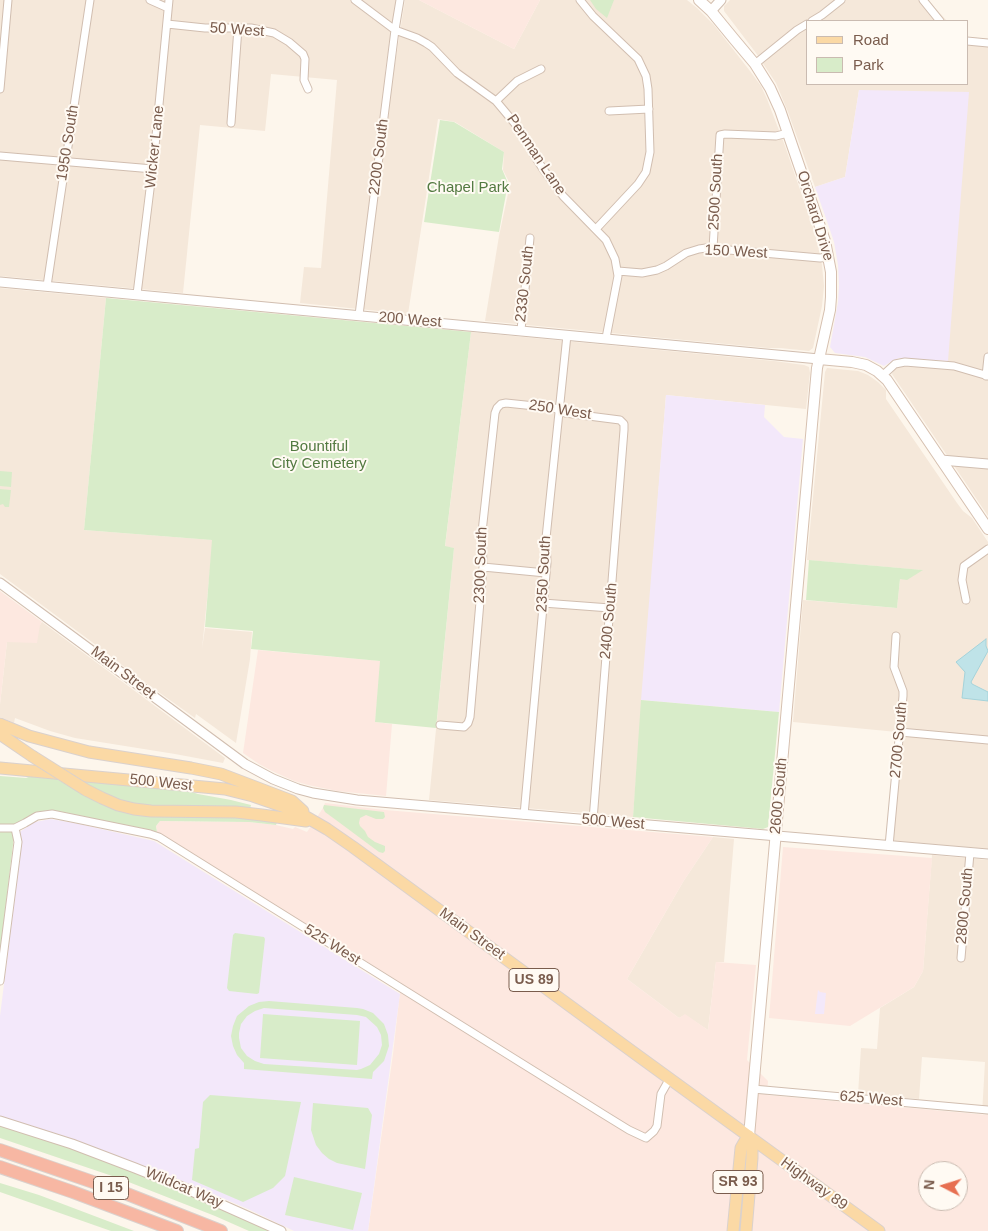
<!DOCTYPE html>
<style>
body{margin:0}
#map{position:relative;width:988px;height:1231px;overflow:hidden;background:#fdf6ec;font-family:Helvetica,sans-serif}
canvas{display:block}
.legend{position:absolute;left:806px;top:20px;width:162px;height:65px;box-sizing:border-box;background:#fffaf3;border:1px solid #cabbb1;margin:0;padding:6px 9px;list-style:none;font-size:15px;color:#7a5c4d}
.legend li{display:flex;align-items:center;gap:10px;height:25px}
.legend b{width:25px;border:1px solid #cabbb1}
.north{position:absolute;left:918px;top:1161px;width:50px;height:50px;box-sizing:border-box;background:#fffaf3;border:1px solid #cabbb1;border-radius:50%;rotate:275deg;font-size:14px;font-weight:700;line-height:20px;text-align:center;color:#7a5c4d}
.north::after{content:'';display:block;margin:auto;width:18px;height:22px;background:#e76f51;clip-path:polygon(50% 0,100% 100%,50% 72%,0 100%)}
</style>
<div id="map">
<canvas width="988" height="1231"></canvas>
<ul class="legend">
<li><b style="height:6px;background:#fbd9a5"></b>Road</li>
<li><b style="height:14px;background:#d8ecc9"></b>Park</li>
</ul>
<div class="north">N</div>
</div>
<script>
const context = document.querySelector('canvas').getContext('2d');
context.lineJoin = 'round';
function fillPath(path, color) { context.fillStyle = color; context.fill(path, 'evenodd'); }
const shape = rows => new Path2D(rows.map(r => 'M' + r).join(''));
function strokePath(path, color, width, dash) { context.strokeStyle = color; context.lineWidth = width; context.lineCap = dash ? 'butt' : 'round'; context.setLineDash(dash || []); context.stroke(path); }
function drawText(font, color, halo, rows, align = 'center') {
  context.font = font + ' Helvetica,sans-serif'; context.lineWidth = 4; context.setLineDash([]); context.textBaseline = 'middle'; context.strokeStyle = halo; context.fillStyle = color; for (const [text, x, y, turn = 0] of rows) {
    context.save(); context.translate(x, y); context.rotate((+turn || 0) * Math.PI / 180); context.textAlign = isNaN(turn) ? turn : align; if (halo) context.strokeText(text, 0, 0); context.fillText(text, 0, 0); context.restore();
  }
}
const residential = shape([
 [0,0,396,0,385,73,393,76,405,0,419,0,514,49,540,0,687,0,697,8,714,25,750,71,761,86,767,99,785,146,816,236,822,265,824,286,822,306,813,348,809,351,780,348,768,348,485,321,499,236,510,184,503,170,504,152,455,122,438,119,408,314,300,303,304,267,321,268,337,80,271,74,265,131,200,125,183,293,0,276],
 [730,0,928,0,947,21,807,21,807,84,967,84,967,37,988,39,988,516,892,374,894,369,900,366,950,369,859,90,845,177,815,187,788,112,776,83,756,53,724,11,724,6],
 [0,288,106,298,84,530,213,540,202,649,205,628,252,632,250,659,236,743,196,714,195,718,136,676,100,648,0,574],
 [471,332,774,361,804,365,809,367,810,373,806,409,666,395,633,817,429,800,454,548,445,547],
 [827,368,858,371,868,375,878,382,886,390,886,399,957,503,963,511,972,518,988,542,988,849,884,840,886,838,887,833,897,732,793,722,803,600,897,608,900,579,922,570,807,560,825,372],
 [42,622,225,758,223,763,175,754,75,738,50,731,15,718,14,723,0,717,0,704,7,642,40,625],
 [713,837,734,839,724,962,716,962,708,1030,685,1015,679,1018,627,979,683,882],
 [932,855,988,860,988,1115,982,1114,985,1062,922,1057,919,1099,858,1094,861,1048,877,1049,880,1008,914,987,923,971]
]);
const commercial = shape([
 [419,0,540,0,514,49],
 [0,591,42,622,40,625,37,643,7,642,0,704],
 [258,650,381,661,375,722,392,724,386,796,337,791,308,785,294,781,272,771,259,764,243,753],
 [325,803,385,810,713,837,683,882,627,979,679,1018,685,1014,708,1030,716,962,756,965,747,1060,768,1081,767,1095,988,1115,988,1231,368,1231,393,1054,401,983,157,832,156,826,160,821,249,822,276,825,293,829,295,827,307,832,323,808],
 [928,1171,958,1171,958,1201,928,1201],
 [783,847,932,858,923,971,914,987,850,1026,769,1018]
]);
const education = shape([
 [859,90,969,92,948,361,899,358,892,361,884,366,865,357,835,353,830,347,838,302,839,285,838,265,834,242,830,230,815,187,845,177],
 [666,395,765,405,764,417,784,437,803,439,779,712,641,700],
 [51,819,79,824,154,841,400,994,368,1231,294,1231,248,1209,168,1175,67,1137,0,1116,0,1016,22,840,20,832,21,831,35,822],
 [818,990,820,992,826,993,824,1014,815,1014]
]);
const green = shape([
 [590,0,614,0,607,18,596,9],
 [440,120,454,122,504,152,502,169,508,183,499,232,461,227,424,222],
 [106,298,471,332,445,546,454,548,436,728,375,722,380,661,251,649,253,631,205,627,212,540,84,530],
 [0,471,12,472,11,487,0,486],
 [0,489,11,490,9,507,5,507,3,504,0,505],
 [809,560,923,570,907,580,900,579,897,608,806,600],
 [641,700,779,712,768,827,763,829,633,817],
 [0,776,26,778,31,776,55,778,95,801,242,817,277,822,276,825,249,822,160,821,156,826,157,832,58,811,52,810,37,812,21,821,14,824,14,836,0,954],
 [86,780,189,791,198,794,231,800,251,805,250,809,174,808,126,804,86,785],
 [324,805,384,812,385,817,383,819,376,819,366,815,360,818,359,823,360,826,365,831,368,837,375,842,385,846,385,851,383,853,379,852,336,820,325,812,323,808],
 [235,933,264,937,265,939,259,993,257,994,229,991,227,988,233,935],
 [269,1001,357,1008,363,1009,373,1013,384,1024,388,1035,389,1046,384,1061,373,1072,372,1079,244,1069,244,1063,237,1055,233,1046,231,1036,233,1026,237,1016,249,1006,259,1002],
 [264,1008,357,1015,366,1017,377,1027,381,1035,382,1045,379,1054,370,1065,361,1069,357,1070,264,1064,255,1061,247,1056,241,1048,239,1038,239,1033,241,1024,247,1016,255,1011],
 [263,1014,360,1021,357,1065,260,1058],
 [210,1095,301,1102,285,1176,273,1188,243,1202,192,1180,195,1149,199,1148,203,1102],
 [313,1103,368,1108,372,1115,365,1169,337,1163,329,1159,322,1153,316,1145,311,1130],
 [0,1125,27,1133,126,1168,194,1196,273,1231,249,1231,215,1216,121,1179,0,1138],
 [294,1177,362,1193,353,1230,285,1215],
 [0,1183,39,1195,134,1231,111,1231,0,1192]
]);
const water = shape([
 [986,639,986,646,988,651,971,682,972,684,988,692,988,701,962,698,965,672,956,662,986,639]
]);
const minor = shape([
 [150,0,168,8],
 [355,0,395,30,417,38,426,43,432,47,457,73,496,101,522,132,534,155,543,169,563,196,606,240,615,259,618,276,606,338],
 [580,0,593,16,638,59,646,76,648,89,650,152,646,172,638,184,596,229],
 [923,0,940,21],
 [812,21,822,15,841,0],
 [167,24,205,28,251,28,274,33,289,42,303,54,305,59,304,80,308,89],
 [967,41,988,43],
 [755,64,797,30,807,24],
 [0,89,8,0],
 [496,101,517,81,541,69],
 [609,111,649,109],
 [231,123,238,28],
 [0,156,153,169],
 [713,248,720,135,725,134,776,136,788,133],
 [618,271,642,273,657,270,666,266,686,253,699,249,706,248,820,258,829,257],
 [47,286,90,0],
 [137,294,154,157,169,0],
 [359,315,395,30,400,0],
 [521,330,530,238],
 [882,376,895,364,905,362,954,366,988,376],
 [986,376,988,357],
 [483,567,546,573],
 [966,600,962,580,964,566,988,549],
 [543,603,610,608],
 [440,725,464,727,468,723,470,717,483,567,482,532,495,413,497,408,501,404,506,403,554,408,565,413,620,420,624,424,624,430,593,820],
 [900,732,988,740],
 [524,815,547,563,546,538,567,335],
 [0,828,15,828,25,823,37,816,52,814,150,834,159,837,603,1114,629,1130,646,1138,654,1131,657,1126,661,1094,670,1078],
 [889,846,903,696,903,691,894,667,896,636],
 [961,958,970,853],
 [0,981,18,842,15,828],
 [753,1089,988,1110]
]);
const tertiary = shape([
 [711,11,721,0],
 [0,282,819,359],
 [941,460,988,464],
 [0,583,245,764,273,779,298,789,313,793,357,800,988,854],
 [0,1121,72,1144,135,1168,180,1186,281,1231]
]);
const secondary = shape([
 [699,0,711,11,734,39,755,64,770,88,780,110,825,241,831,272,831,297,830,310,817,368,749,1136],
 [819,359,852,362,866,365,877,371,887,380,988,529]
]);
const primary = shape([
 [0,724,29,736,89,752,191,768,221,774,292,801,303,811],
 [0,734,32,756],
 [0,768,225,789,253,796,285,807,301,814,327,829,353,847,637,1055,879,1231],
 [86,790,102,798,118,805,134,809,151,811,236,812,262,815,306,821],
 [733,1231,741,1148,745,1141,749,1136],
 [746,1231,752,1158,752,1147,749,1136]
]);
const motorway = shape([
 [0,1150,122,1192,221,1231],
 [0,1167,73,1192,177,1231]
]);
const primaryBridge = shape([
 [32,756,86,790]
]);
const shields = [
 [534,980,50],
 [738,1182,50],
 [111,1188,35]
];
const shieldNames = [
 ["US 89",534,980],
 ["SR 93",738,1182],
 ["I 15",111,1188]
];
const streetNames = [
 ["50 West",237,30,4],
 ["1950 South",68,143,-81],
 ["Wicker Lane",155,147,-84],
 ["Penman Lane",536,155,56],
 ["2200 South",379,157,-83],
 ["2500 South",716,192,-87],
 ["Orchard Drive",815,216,73],
 ["150 West",736,252,3],
 ["2330 South",525,284,-84],
 ["200 West",410,320,5],
 ["250 West",560,410,9],
 ["2300 South",481,565,-88],
 ["2350 South",544,574,-87],
 ["2400 South",609,621,-85],
 ["Main Street",123,673,37],
 ["2700 South",899,740,-85],
 ["500 West",161,783,6],
 ["2600 South",779,796,-85],
 ["500 West",613,822,5],
 ["2800 South",965,906,-85],
 ["Main Street",472,934,36],
 ["525 West",332,945,32],
 ["625 West",871,1099,5],
 ["Highway 89",814,1184,36],
 ["Wildcat Way",184,1188,23]
];
const parkNames = [
 ["Chapel Park",468,188],
 ["Bountiful",319,447],
 ["City Cemetery",319,464]
];
fillPath(residential, '#f5e8da');
fillPath(commercial, '#fde8e0');
fillPath(education, '#f3e8fa');
fillPath(green, '#d8ecc9');
fillPath(water, '#bfe3e8');
strokePath(water, '#a5d3da', 1);
strokePath(minor, '#d1beb0', 9);
strokePath(tertiary, '#d1beb0', 11);
strokePath(secondary, '#d6c0b0', 12);
strokePath(primary, '#dad1cd', 13);
strokePath(motorway, '#dad1cd', 14);
strokePath(minor, '#fff', 7);
strokePath(tertiary, '#fff', 9);
strokePath(secondary, '#fff', 10);
strokePath(primary, '#fbd9a5', 11);
strokePath(motorway, '#f7b7a3', 12);
strokePath(primaryBridge, '#dad1cd', 13, []);
strokePath(primaryBridge, '#fbd9a5', 11);
for (const [x, y, w] of shields) { const box = new Path2D(); box.roundRect(x - w / 2, y - 11.5, w, 23, 4); context.fillStyle = '#fffaf3'; context.fill(box); strokePath(box, '#7a5c4d', 1); }
drawText('bold 14px', '#7a5c4d', null, shieldNames);
drawText('15px', '#7a5c4d', '#fffaf3', streetNames);
drawText('15px', '#537a41', '#fffaf3', parkNames);
</script>
